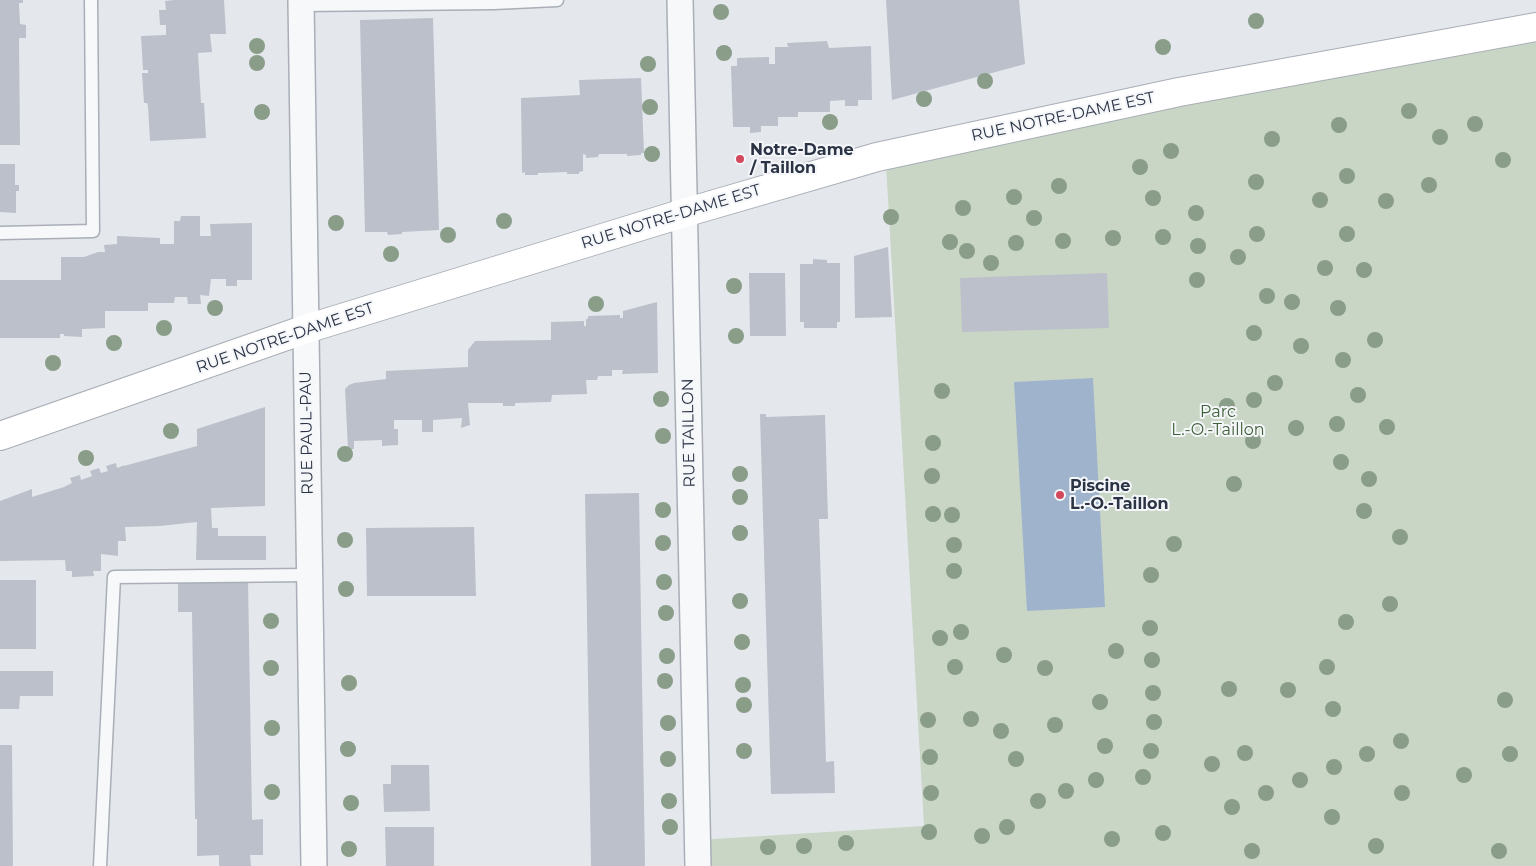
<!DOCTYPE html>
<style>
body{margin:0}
canvas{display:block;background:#e4e7ec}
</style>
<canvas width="1536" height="866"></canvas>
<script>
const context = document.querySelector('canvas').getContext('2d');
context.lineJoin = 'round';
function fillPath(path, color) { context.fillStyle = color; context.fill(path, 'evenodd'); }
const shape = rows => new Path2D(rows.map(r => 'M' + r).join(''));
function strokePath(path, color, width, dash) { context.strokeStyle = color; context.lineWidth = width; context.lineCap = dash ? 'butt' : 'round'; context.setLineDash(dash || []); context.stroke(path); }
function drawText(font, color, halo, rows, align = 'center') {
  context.font = font + ' Montserrat,sans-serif'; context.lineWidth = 4; context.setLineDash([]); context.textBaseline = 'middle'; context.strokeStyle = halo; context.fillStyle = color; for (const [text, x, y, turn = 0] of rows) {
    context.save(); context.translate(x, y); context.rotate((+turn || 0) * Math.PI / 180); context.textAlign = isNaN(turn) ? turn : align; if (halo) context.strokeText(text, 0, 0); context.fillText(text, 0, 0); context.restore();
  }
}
const green = shape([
 [1536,36,1536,866,698,866,698,840,924,826,886,164,1180,101]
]);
const water = shape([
 [1093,378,1105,607,1027,611,1014,382]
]);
const building = shape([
 [0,0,23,0,23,3,19,3,20,24,26,25,26,38,19,38,20,145,0,145],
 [174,0,224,0,226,34,210,34,212,52,198,53,201,103,204,103,206,138,150,141,148,106,147,103,144,103,142,73,148,73,148,70,143,70,141,36,166,35,166,25,160,25,159,10,166,10,165,1],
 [886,0,1019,0,1025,64,892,100],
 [433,18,439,230,402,232,402,234,388,235,387,232,365,232,360,20],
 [827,41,829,48,871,46,872,100,858,100,858,106,845,106,845,100,830,101,830,112,798,112,798,117,778,117,778,126,761,126,761,132,750,133,750,127,733,127,731,66,737,66,737,58,769,57,769,64,775,64,775,47,788,47,787,43],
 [641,78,644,153,641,153,641,155,627,156,627,154,599,154,598,157,586,158,586,155,583,154,583,171,579,172,579,174,567,174,567,172,538,173,538,175,525,175,525,172,522,173,521,98,580,95,579,80],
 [0,164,15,164,15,185,19,185,19,191,16,191,16,213,0,212],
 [181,216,200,216,200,236,211,236,210,224,252,223,252,280,237,280,237,286,226,286,226,279,211,279,209,296,200,295,201,304,188,304,187,297,175,297,174,303,148,303,148,311,105,311,105,328,82,329,82,337,64,336,64,334,60,334,60,338,0,338,0,280,61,280,61,257,84,257,98,252,105,252,104,245,117,244,117,236,160,238,160,244,174,244,174,221,180,221],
 [888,247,892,317,855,318,854,256],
 [813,259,827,260,827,263,840,263,840,322,837,322,837,328,804,328,804,322,800,322,800,264,813,264],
 [749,273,785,273,786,336,750,336],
 [1107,273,1109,328,962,332,960,278],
 [657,302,658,373,622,374,623,370,612,370,612,376,598,376,597,380,586,380,587,394,552,395,551,402,515,403,515,406,503,406,503,403,468,403,470,425,461,428,462,418,433,420,433,432,422,432,422,420,394,420,394,429,398,429,398,445,382,446,382,440,354,441,354,449,348,449,345,389,349,385,354,383,386,379,386,371,468,367,468,350,475,341,551,340,551,322,584,321,584,326,586,326,586,319,588,319,588,316,620,315,620,318,623,318,623,311],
 [265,407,265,506,211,508,212,528,218,528,218,536,266,536,266,560,196,560,197,522,160,526,125,527,126,541,118,541,118,556,101,554,101,571,93,571,94,576,72,577,72,571,66,571,65,560,0,561,0,501,32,489,32,497,64,487,72,483,70,478,80,475,81,480,92,476,90,471,99,468,101,473,108,471,106,466,116,463,117,468,125,465,124,466,197,446,197,429],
 [760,414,766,414,766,417,825,415,828,519,819,519,823,658,826,762,834,761,835,793,771,794],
 [639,493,645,866,591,866,585,494],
 [474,527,476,596,367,596,366,528],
 [0,580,36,580,36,649,0,649],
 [248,580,252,818,252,820,263,819,263,855,250,855,251,866,219,866,219,855,197,856,197,819,195,819,192,612,178,612,178,583,241,582],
 [0,671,53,671,53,696,20,696,19,709,0,709],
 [0,745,12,745,13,866,0,866],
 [391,765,429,765,430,811,384,812,383,784,391,784],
 [385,827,434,827,434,866,386,866]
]);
const lane = shape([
 [301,5,494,3,557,0],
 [0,233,93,231,91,0],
 [100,866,114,577,309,575]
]);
const street = shape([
 [301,0,314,866],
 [680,0,698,866]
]);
const secondary = shape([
 [0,436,306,329,684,213,877,157,1179,92,1536,27]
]);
const trees = [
 [721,12],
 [1256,21],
 [257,46],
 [1163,47],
 [724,53],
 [257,63],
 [648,64],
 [985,81],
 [924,99],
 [650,107],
 [1409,111],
 [262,112],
 [830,122],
 [1475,124],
 [1339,125],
 [1440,137],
 [1272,139],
 [1171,151],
 [652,154],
 [1503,160],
 [1140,167],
 [1347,176],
 [1256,182],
 [1429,185],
 [1059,186],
 [1014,197],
 [1153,198],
 [1320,200],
 [1386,201],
 [963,208],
 [1196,213],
 [891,217],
 [1034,218],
 [504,221],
 [336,223],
 [1257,234],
 [1347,234],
 [448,235],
 [1163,237],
 [1113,238],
 [1063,241],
 [950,242],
 [1016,243],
 [1198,246],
 [967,251],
 [391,254],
 [1238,257],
 [991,263],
 [1325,268],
 [1364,270],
 [1197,280],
 [734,286],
 [1267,296],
 [1292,302],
 [596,304],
 [215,308],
 [1338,308],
 [164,328],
 [1254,333],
 [736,336],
 [1375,340],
 [114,343],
 [1301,346],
 [1343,360],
 [53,363],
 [1275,383],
 [942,391],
 [1358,395],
 [661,399],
 [1254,400],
 [1227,406],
 [1337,424],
 [1387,427],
 [1296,428],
 [171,431],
 [663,436],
 [1253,441],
 [933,443],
 [345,454],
 [86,458],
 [1341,462],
 [740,474],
 [932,476],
 [1369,479],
 [1234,484],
 [740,497],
 [663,510],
 [1364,511],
 [933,514],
 [952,515],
 [740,533],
 [1400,537],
 [345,540],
 [663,543],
 [1174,544],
 [954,545],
 [954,571],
 [1151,575],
 [664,582],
 [346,589],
 [740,601],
 [1390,604],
 [666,613],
 [271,621],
 [1346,622],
 [1150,628],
 [961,632],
 [940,638],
 [742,642],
 [1116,651],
 [1004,655],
 [667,656],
 [1152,660],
 [955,667],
 [1327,667],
 [271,668],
 [1045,668],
 [665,681],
 [349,683],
 [743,685],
 [1229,689],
 [1288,690],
 [1153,693],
 [1505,700],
 [1100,702],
 [744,705],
 [1333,709],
 [971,719],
 [928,720],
 [1154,722],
 [668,723],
 [1055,725],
 [272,728],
 [1001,731],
 [1401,741],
 [1105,746],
 [348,749],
 [744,751],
 [1151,751],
 [1245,753],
 [1367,754],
 [1510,754],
 [930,757],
 [668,759],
 [1016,759],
 [1212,764],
 [1334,767],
 [1464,775],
 [1143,777],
 [1096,780],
 [1300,780],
 [1066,791],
 [272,792],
 [931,793],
 [1266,793],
 [1402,793],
 [669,801],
 [1038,801],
 [351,803],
 [1232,807],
 [1332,817],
 [670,827],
 [1007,827],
 [929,832],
 [1163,833],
 [982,836],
 [1112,839],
 [846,843],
 [804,846],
 [1376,846],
 [768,847],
 [349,849],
 [1252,851],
 [1499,851]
];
const markers = [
 [740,159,5,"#d1495b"],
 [1060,495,5,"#d1495b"]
];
const streetNames = [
 ["RUE NOTRE-DAME EST",1063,117,-12],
 ["RUE NOTRE-DAME EST",671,217,-17],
 ["RUE NOTRE-DAME EST",285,338,-19],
 ["RUE PAUL-PAU",307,433,-91],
 ["RUE TAILLON",689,433,-91]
];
const poiNames = [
 ["Notre-Dame",750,150],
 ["/ Taillon",750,168],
 ["Piscine",1070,486],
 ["L.-O.-Taillon",1070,504]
];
const parkNames = [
 ["Parc",1218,412],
 ["L.-O.-Taillon",1218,430]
];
fillPath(green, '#c9d6c5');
fillPath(water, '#9fb4cc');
fillPath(building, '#bbc0ca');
strokePath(lane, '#a9aeb7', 15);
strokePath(street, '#a9aeb7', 28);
strokePath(secondary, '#a9aeb7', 30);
strokePath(lane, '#f7f8fa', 12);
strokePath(street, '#f7f8fa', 25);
strokePath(secondary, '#fff', 28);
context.fillStyle = '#899d89';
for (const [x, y] of trees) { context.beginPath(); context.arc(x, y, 8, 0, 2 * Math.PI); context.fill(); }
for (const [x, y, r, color] of markers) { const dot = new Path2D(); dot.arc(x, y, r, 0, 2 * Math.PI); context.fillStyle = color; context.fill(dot); strokePath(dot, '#f4f6f9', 2); }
drawText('16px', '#2b3445', '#f4f6f9', streetNames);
drawText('bold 16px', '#2b3445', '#f4f6f9', poiNames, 'left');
drawText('16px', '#3f6138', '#f4f6f9', parkNames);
</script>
